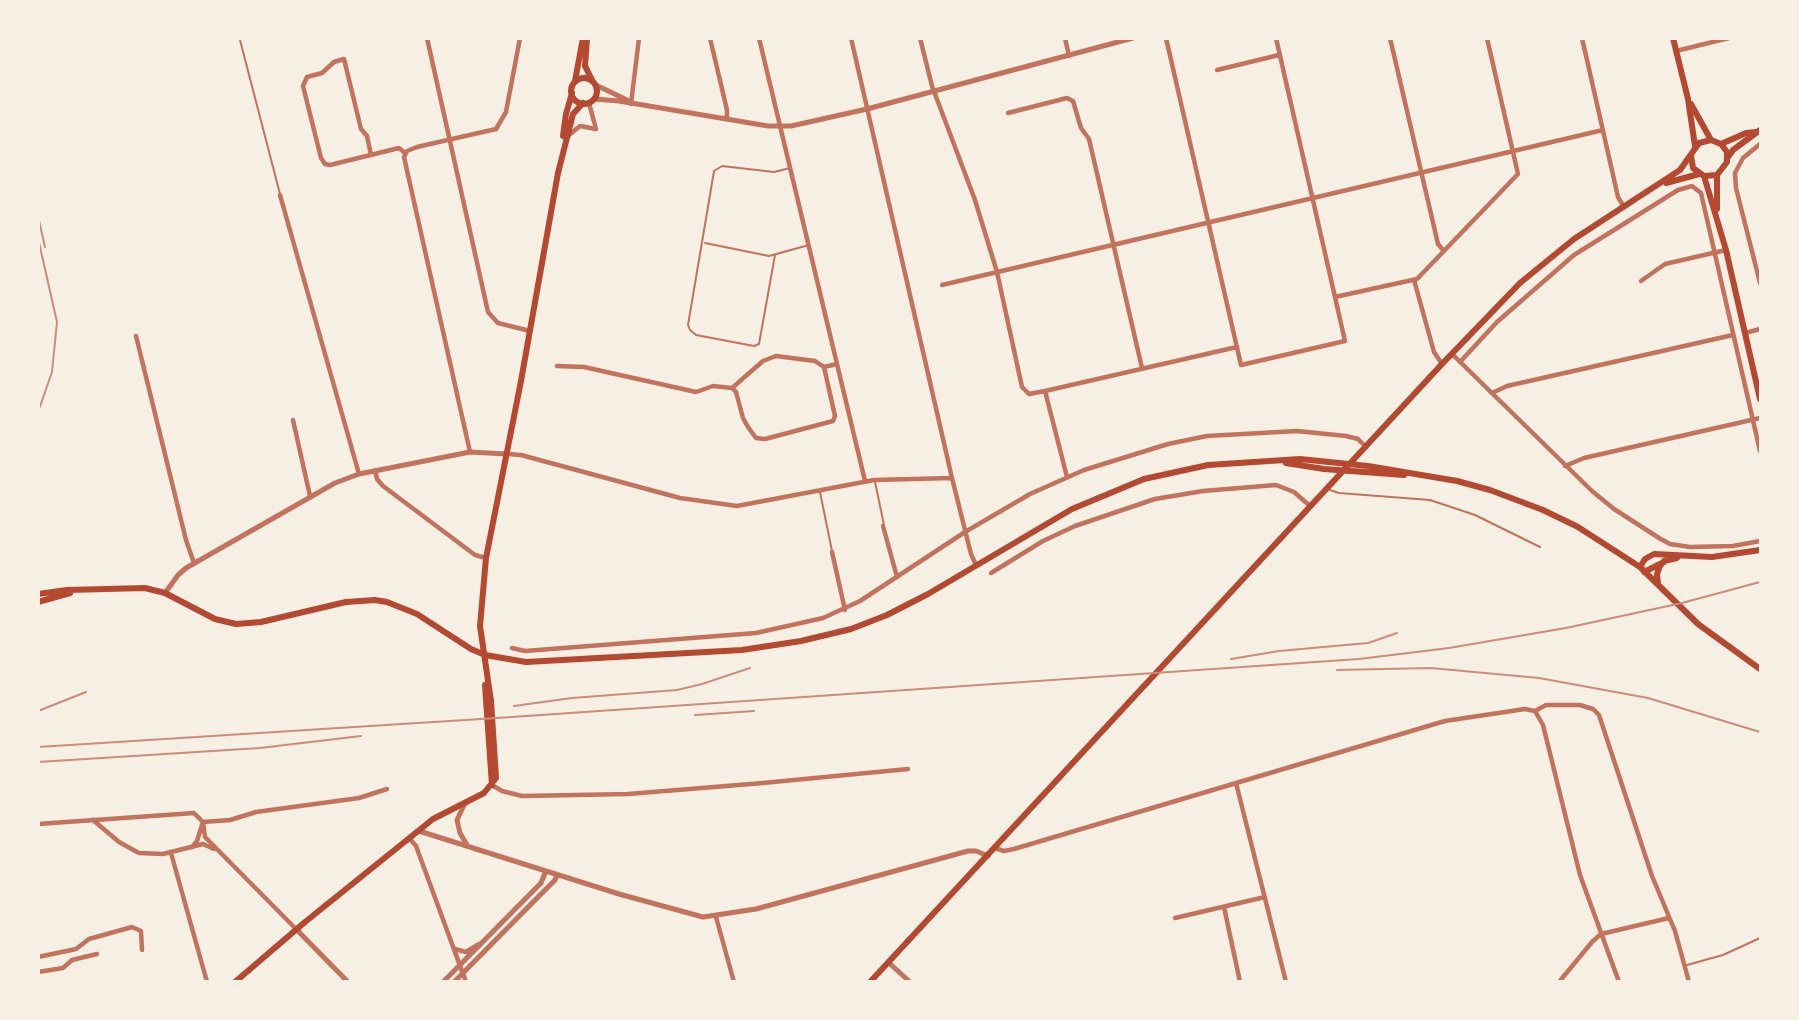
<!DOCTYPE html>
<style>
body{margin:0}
#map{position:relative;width:1799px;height:1020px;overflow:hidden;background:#f6efe4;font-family:Manrope,sans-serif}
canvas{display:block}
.frame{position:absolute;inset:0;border:40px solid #f6efe4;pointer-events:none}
</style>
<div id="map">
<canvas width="1799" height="1020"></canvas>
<div class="frame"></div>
</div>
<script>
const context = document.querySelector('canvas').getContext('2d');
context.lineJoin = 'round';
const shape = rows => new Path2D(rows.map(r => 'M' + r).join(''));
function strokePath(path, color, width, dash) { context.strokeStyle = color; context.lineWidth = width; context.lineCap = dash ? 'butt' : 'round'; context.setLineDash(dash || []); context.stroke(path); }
const service = shape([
 [240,40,280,194],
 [705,243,769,256,809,245],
 [775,255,759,344,754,346,696,335,690,330,688,325,714,171,722,166,774,172,790,168],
 [875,482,884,525],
 [1330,490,1339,493,1430,500,1475,515,1540,547],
 [820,492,832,551],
 [1687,965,1723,955,1760,938]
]);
const minor = shape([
 [427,38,488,312,498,323,530,331],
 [710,38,727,110,727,119],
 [759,38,865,481],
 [851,38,952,478,971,554,976,565],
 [920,38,932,86,975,200,997,272,1022,387,1029,394,1045,391,1067,477],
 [1065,38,1069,56],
 [1166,38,1241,365,1345,341,1276,38],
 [1390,38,1438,244,1444,251],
 [1582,38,1618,197,1624,207],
 [1676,51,1729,38],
 [1217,70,1279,55],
 [631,104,639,38],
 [1008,113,1067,98,1073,101,1081,128,1089,139,1142,368],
 [569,135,580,126,596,129,589,103],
 [1760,144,1743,158,1735,173,1736,188,1760,283],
 [371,155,367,136,361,129,344,59,334,62,322,73,307,77,303,86,321,158,325,164,330,165,399,148,405,153],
 [280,195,359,474],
 [1414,280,1434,352,1442,364],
 [1641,281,1665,264,1726,250],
 [942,285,1603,130],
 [1335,297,1417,279,1518,174,1487,38],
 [1745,333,1760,329],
 [136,336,186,540,194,563],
 [1452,354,1592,491,1614,509,1659,538,1670,544,1690,547,1733,546,1760,541],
 [1460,362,1497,322,1574,255,1678,190,1692,186,1701,193,1760,451],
 [557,366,584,367,696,392,713,386,732,388,736,392,743,418,748,427,756,438,765,439,833,421,835,416,824,367,837,364],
 [732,388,763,361,776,356,815,361,824,367],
 [1045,391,1237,347],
 [1492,393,1507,386,1733,335],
 [293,420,310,496],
 [470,452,404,157,407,151,417,147,496,129,506,112,520,38],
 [507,454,521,455,680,498,737,506,874,480,952,478],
 [1565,466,1584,458,1760,418],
 [375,471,377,479,383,486,475,555,486,558],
 [883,526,897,577],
 [832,552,845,610],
 [991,573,1043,541,1075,526,1155,499,1203,491,1276,485,1294,492,1310,506],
 [512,648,525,651,756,633,823,618,860,601,965,532,1030,494,1084,470,1168,444,1207,436,1297,431,1346,436,1358,439,1365,446],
 [1535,711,1546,705,1580,705,1593,709,1599,715,1652,876,1675,931,1689,982],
 [1535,711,1543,725,1580,875,1619,982],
 [1236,783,1286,982],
 [492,785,502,791,522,796,628,794,763,783,908,769],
 [93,820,119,842,139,853,163,854,203,844,214,849],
 [38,824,194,813,203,822,205,837,296,929],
 [410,839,416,846,466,982],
 [192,847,197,841,203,822,230,820,256,812,359,798,387,789],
 [995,848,1004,851,1014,849,1445,721,1525,709,1535,711],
 [171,853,207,982],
 [1224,907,1240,982],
 [716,917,734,982],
 [1175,918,1265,897],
 [455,949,466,952,479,944],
 [38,957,76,949,89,939,132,927,141,931,142,950],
 [38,972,63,968,72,960,97,954],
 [1559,982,1592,942,1601,934,1669,918]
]);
const tertiary = shape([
 [596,85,629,101],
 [594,99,619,101,768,126,791,126,867,109,1133,38],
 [165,593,178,575,186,568,335,483,359,474,470,452,507,454],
 [465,803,457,820,460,833,467,845],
 [419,831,619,894,703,917,756,909,968,851,976,851,988,856],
 [296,929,348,982],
 [888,962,910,982],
 [443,982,541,883,546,871],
 [454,982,555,880,557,875]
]);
const secondary = shape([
 [587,38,585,66,592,80],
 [1673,38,1688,99,1695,146],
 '571 91a13 13 0 1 1 26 0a13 13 0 1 1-26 0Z',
 [575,81,583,38],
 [1691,104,1711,140],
 [563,136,566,114,572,93],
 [1721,144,1746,133,1756,132],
 [1728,157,1733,150,1760,130],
 [1704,176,1726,250,1760,399],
 [1666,183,1699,174],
 [1717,209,1717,175],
 [1286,463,1324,469,1404,475],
 [1640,567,1645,559,1654,554,1712,557,1760,550],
 [1644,572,1664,562],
 [1658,584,1657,574,1660,566,1664,561,1677,558],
 [38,594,67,590,145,588,165,593,215,619,236,624,261,622,346,602,375,600,387,602,417,614,471,649,485,655,526,662,742,650,801,641,851,629,887,615,928,594,1072,509,1144,479,1208,465,1300,459,1368,466,1457,481,1490,490,1543,510,1578,527,1640,567,1698,624,1760,669],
 [38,602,70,593],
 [485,685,492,785],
 [235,982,305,922,433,819,484,793,496,778,491,701,480,626,486,558,521,381,558,173,573,114,583,103],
 [870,982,1442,364,1520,283,1574,239,1680,170,1699,143,1711,140,1721,144,1727,152,1727,162,1717,175,1704,176,1693,168,1691,156]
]);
const rail = shape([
 [38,216,45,247],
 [38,238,57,322,52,372,38,412],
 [1231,659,1279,651,1368,643,1397,633],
 [1337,670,1431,668,1539,678,1648,698,1760,732],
 [514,706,572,698,677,690,702,684,750,668],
 [38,711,86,692],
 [695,715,754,711],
 [38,747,497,718,1359,659,1449,648,1566,628,1682,603,1760,582],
 [38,762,260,748,361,736]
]);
strokePath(service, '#c5725c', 2);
strokePath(minor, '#c5725c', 4.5);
strokePath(tertiary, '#c5725c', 5);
strokePath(secondary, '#b5482f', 6);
strokePath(rail, '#cf8b77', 2);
</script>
